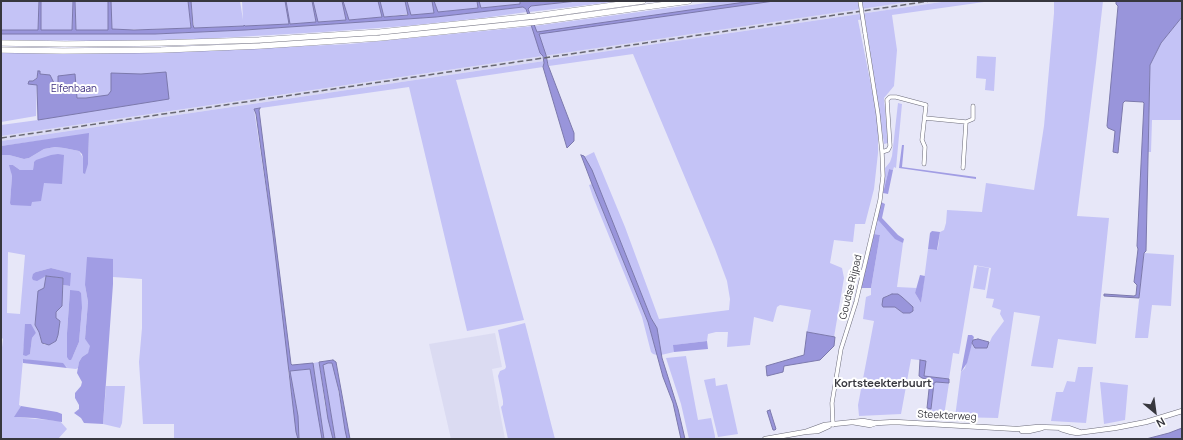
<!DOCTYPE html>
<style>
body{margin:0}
#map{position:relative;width:1183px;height:440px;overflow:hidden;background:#e7e7f8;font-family:Manrope,sans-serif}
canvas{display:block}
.frame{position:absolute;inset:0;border:2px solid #37373e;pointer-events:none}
.north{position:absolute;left:1135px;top:392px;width:40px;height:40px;-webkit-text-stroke:3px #fff;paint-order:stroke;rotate:151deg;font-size:11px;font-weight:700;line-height:16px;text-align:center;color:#37373e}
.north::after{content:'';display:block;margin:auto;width:14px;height:18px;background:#37373e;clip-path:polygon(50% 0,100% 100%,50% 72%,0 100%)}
</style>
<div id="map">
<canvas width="1183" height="440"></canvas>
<div class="frame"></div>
<div class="north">N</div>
</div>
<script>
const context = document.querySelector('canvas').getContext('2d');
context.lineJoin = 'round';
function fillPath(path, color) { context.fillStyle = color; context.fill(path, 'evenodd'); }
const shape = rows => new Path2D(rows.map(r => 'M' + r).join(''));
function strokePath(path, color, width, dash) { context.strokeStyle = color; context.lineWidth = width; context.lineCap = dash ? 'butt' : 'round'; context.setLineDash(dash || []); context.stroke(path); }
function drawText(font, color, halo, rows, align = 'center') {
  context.font = font + ' Manrope,sans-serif'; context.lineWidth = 4; context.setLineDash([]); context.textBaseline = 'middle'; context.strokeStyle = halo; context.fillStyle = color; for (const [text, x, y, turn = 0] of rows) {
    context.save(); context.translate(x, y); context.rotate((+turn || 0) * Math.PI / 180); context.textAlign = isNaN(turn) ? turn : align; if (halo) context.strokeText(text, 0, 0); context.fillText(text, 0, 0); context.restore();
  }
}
const built = shape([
 [915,1,948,1,547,60,546,55],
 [543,56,544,61,1,141,1,136],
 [495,333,502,367,492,369,505,439,451,439,429,344]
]);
const green = shape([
 [1,1,39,1,38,30,1,30],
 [41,1,73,1,72,30,41,30],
 [75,1,108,1,108,30,76,30],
 [111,1,188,1,191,28,111,30],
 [191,1,240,1,243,20,242,1,285,1,289,24,194,28],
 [286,1,312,1,316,22,290,24],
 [313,1,342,1,346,20,317,22],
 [343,1,378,1,382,17,349,20],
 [380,1,405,1,408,14,384,17],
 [407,1,432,1,434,13,411,15],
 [434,1,477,1,478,8,438,12],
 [479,1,520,1,521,4,481,8],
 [577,1,621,1,529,12,528,9,531,6],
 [721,1,915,1,1,136,1,125,38,120,39,72,35,80,28,84,37,84,36,116,1,122,1,53,176,52,350,44,534,26],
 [948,1,991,1,892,15,897,50,894,86,884,98,888,143,884,144,865,19,858,20,878,120,878,153,874,189,865,224,855,224,853,242,834,240,830,263,842,268,844,278,834,337,807,332,811,310,780,305,777,307,773,322,754,317,750,345,727,347,728,332,716,332,708,334,707,341,674,345,674,352,661,355,657,328,651,318,596,181,584,157,594,152,625,227,659,319,729,310,730,299,727,281,715,249,633,54,549,66,547,60],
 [1054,1,1103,1,1096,63,1077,216,1109,218,1096,344,1058,339,1053,368,1031,366,1040,316,1014,312,998,418,955,417,961,372,965,368,972,343,975,348,987,348,992,337,1004,321,1000,314,1001,310,992,307,994,299,986,298,991,268,974,265,959,354,953,353,949,379,924,376,926,361,911,359,901,414,859,416,858,405,874,321,863,319,866,297,871,295,871,288,880,235,874,234,877,219,886,229,903,243,897,287,917,288,915,293,921,303,928,249,937,250,938,248,940,232,944,230,946,223,947,210,982,212,986,183,1034,190,1044,126,1054,13],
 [892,294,902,297,914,309,903,313,895,307,883,307,886,296],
 [523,7,526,9,527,12,483,18,406,26,323,32,201,39,124,41,1,40,1,34,155,34,245,30,436,17],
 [1182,17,1182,120,1152,120,1151,152,1148,152,1150,65,1161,43],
 [977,56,996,57,994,91,985,90,986,79,976,78],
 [544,61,543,67,456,80,524,320,467,331,409,87,254,109,273,235,289,365,288,370,298,439,174,439,174,424,143,424,139,362,142,328,142,279,113,277,113,259,85,285,88,302,85,339,91,346,88,353,82,357,79,362,78,368,76,369,67,368,66,366,23,359,19,405,21,406,15,417,60,421,67,429,58,439,1,439,1,356,3,339,1,337,1,195,2,174,1,175,1,155,9,155,24,159,29,158,44,149,55,147,64,148,79,151,83,158,84,163,88,164,89,134,1,146,1,141],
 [34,162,43,183,43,186,32,201,10,203,12,176,10,165,13,165,20,170,33,170],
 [8,252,25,255,20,314,7,313],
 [51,268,70,273,70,286,63,285,62,306,56,311,56,318,60,321,56,341,45,345,42,343,39,332,35,325,44,288,46,276,39,279,36,272],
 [70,290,82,308,79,342,73,356,67,357,67,333],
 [26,324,36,333,32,338,30,354,23,355],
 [898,103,902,104,896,168,894,167,893,170,889,169,883,193,885,168,890,162,892,156],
 [592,184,648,322,657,355,653,354,651,352,642,317,593,197,589,185],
 [1144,253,1174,255,1171,306,1152,305,1148,338,1135,338],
 [977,266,989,268,985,290,973,288],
 [525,323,555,439,508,439,501,407,503,405,503,401,498,376,500,371,505,369,506,367,498,330],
 [686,356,698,420,711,418,715,436,715,438,689,439,681,404,666,358],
 [319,362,325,405,333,438,335,438,323,365,328,363,332,363,335,373,347,438,324,439,313,363],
 [1078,367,1093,367,1086,423,1051,421,1056,392,1063,392,1067,381,1075,382],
 [310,369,312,375,322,439,299,439,298,435,298,416,290,371],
 [715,378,716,386,727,384,738,434,718,437,704,380],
 [936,382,949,383,944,416,926,415,927,409,931,409,934,383],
 [1100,382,1128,385,1125,420,1104,424],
 [106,386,125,386,122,423,120,428,103,424]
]);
const forest = shape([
 [89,133,88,164,85,174,83,173,83,158,82,154,79,151,64,148,55,147,44,149,29,158,24,159,9,155,1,155,1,146],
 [902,145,904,145,902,167,976,177,976,179,899,168],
 [58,154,64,155,62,184,44,183,41,201,32,202,31,206,11,205,10,203,12,176,9,165,13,165,20,170,33,170,34,162,36,160,51,155],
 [889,169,893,170,888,194,883,193],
 [881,202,885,204,882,218,898,235,904,239,903,243,895,239,877,219],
 [932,231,940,232,937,250,928,249,930,233],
 [874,234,880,235,871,288,861,288],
 [87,257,113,259,113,284,103,424,84,423,81,418,74,413,79,409,79,405,75,398,75,393,81,386,82,382,77,373,79,362,82,357,88,353,90,346,85,339,88,302,85,285],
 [51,268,71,273,70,286,63,285,63,278,46,276,37,281,33,280,32,278,33,274,36,272],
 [920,275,925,276,921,303,915,293],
 [70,290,79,291,81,293,82,308,79,342,73,356,71,360,69,360,67,357,67,333],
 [25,324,31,324,36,333,32,338,30,354,26,356,23,355],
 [968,335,972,335,974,337,973,340,967,363,961,372],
 [707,341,708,349,674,352,673,345],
 [23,359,63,363,67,368,23,363],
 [21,406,57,412,62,414,62,422,35,418,14,417]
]);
const water = shape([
 [39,1,41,1,41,30,72,30,73,1,75,1,76,30,108,30,108,1,111,1,112,29,134,30,191,28,188,1,191,1,193,25,194,28,244,26,244,25,245,26,289,24,285,1,286,1,290,24,316,22,312,1,313,1,318,22,346,20,342,1,343,1,349,20,382,17,378,1,380,1,384,17,408,15,405,1,407,1,411,15,434,13,432,1,434,1,438,12,478,8,477,1,479,1,481,8,520,4,520,1,577,1,531,6,528,9,537,32,752,1,774,1,539,34,546,55,548,65,574,133,574,141,567,148,543,67,544,63,543,56,540,53,527,12,526,9,523,7,436,17,245,30,155,34,1,34,1,30,38,30,39,1],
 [1116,1,1182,1,1182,17,1161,43,1150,65,1146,251,1144,253,1139,298,1104,296,1104,294,1134,296,1136,295,1137,285,1134,282,1138,249,1137,246,1144,103,1143,102,1125,101,1123,103,1118,153,1113,152,1115,131,1108,128,1107,126,1118,6,1116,4,1116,1],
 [38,71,40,71,40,74,50,75,55,85,58,84,58,76,75,74,77,98,86,98,108,95,111,91,111,73,141,74,166,72,169,99,38,120,37,85,28,84,29,81,33,81,37,78,38,71],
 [260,108,259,110,291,364,292,365,313,363,324,439,322,439,310,369,290,371,298,416,299,439,298,439,296,432,273,235,256,114,254,109,260,108],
 [581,155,584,156,592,170,651,318,657,328,662,358,678,409,685,439,681,439,673,403,663,377,648,322,592,184,581,155],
 [46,276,63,278,62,306,56,312,56,318,60,321,58,335,56,341,49,345,42,343,39,332,35,325,38,291,44,288,46,276],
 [892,294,898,294,902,297,913,307,913,311,910,313,903,313,895,307,883,307,882,305,883,298,892,294],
 [807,332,835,337,834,346,820,360,784,366,783,372,767,376,766,366,804,355,807,332],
 [978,339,989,342,987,348,975,348,972,343,973,340,978,339],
 [333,360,336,362,350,439,347,439,345,430,339,391,332,363,328,363,323,365,335,438,333,439,328,419,319,362,333,360],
 [920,360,926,361,924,376,949,379,949,383,936,382,934,383,931,409,927,408,930,380,922,378,919,376,920,360],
 [770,410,776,429,775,430,773,430,767,411,770,410],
 [1182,428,1182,439,1146,439,1169,433,1182,428]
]);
const minor = shape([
 [925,118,966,122,963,168],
 [966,122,973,119,973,106],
 [882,152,888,150,890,146,887,100,890,97,896,97,926,105,922,140,925,147,924,164],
 [833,425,832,403,841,349,856,302,880,200,883,176,882,152,878,114,865,33]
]);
const secondary = shape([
 [852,422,870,425,876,423,895,422,1017,429,1038,427,1069,428,1080,432],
 [1061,429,1071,432,1077,433,1115,428,1146,422,1182,411],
 [1022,431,1029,431,1042,428],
 [805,432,824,425,863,421,874,423],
 [765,439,805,432,818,431,829,426]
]);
const trunk = shape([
 [1,43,65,44,160,43,259,40,380,32,535,16,643,1],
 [1,50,63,51,161,50,260,46,380,38,537,22,689,1]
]);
const rail = shape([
 [1,138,930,1]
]);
const minorBridge = shape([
 [860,1,865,33]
]);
const parkNames = [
 ["Elfenbaan",74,89]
];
const streetNames = [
 ["Goudse Rijpad",851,287,-76],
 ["Steekterweg",947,416,3]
];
const neighbourhoodNames = [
 ["Kortsteekterbuurt",883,384]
];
fillPath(built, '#dbdbf2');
fillPath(green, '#c4c3f6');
fillPath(forest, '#a19de4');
fillPath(water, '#9995db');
strokePath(water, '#7c79ac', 1);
strokePath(minor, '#6c6c7a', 4.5);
strokePath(secondary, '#6c6c7a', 5.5);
strokePath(trunk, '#6c6c7a', 6);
strokePath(minor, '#fff', 3.5);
strokePath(secondary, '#fff', 4.5);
strokePath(trunk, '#fff', 5.5);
strokePath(rail, '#686872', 1.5, [6, 3]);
strokePath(minorBridge, '#6c6c7a', 4.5, []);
strokePath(minorBridge, '#fff', 3.5);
drawText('10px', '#3f3182', '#fff', parkNames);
drawText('10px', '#37373e', '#fff', streetNames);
drawText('bold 11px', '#37373e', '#fff', neighbourhoodNames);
</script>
